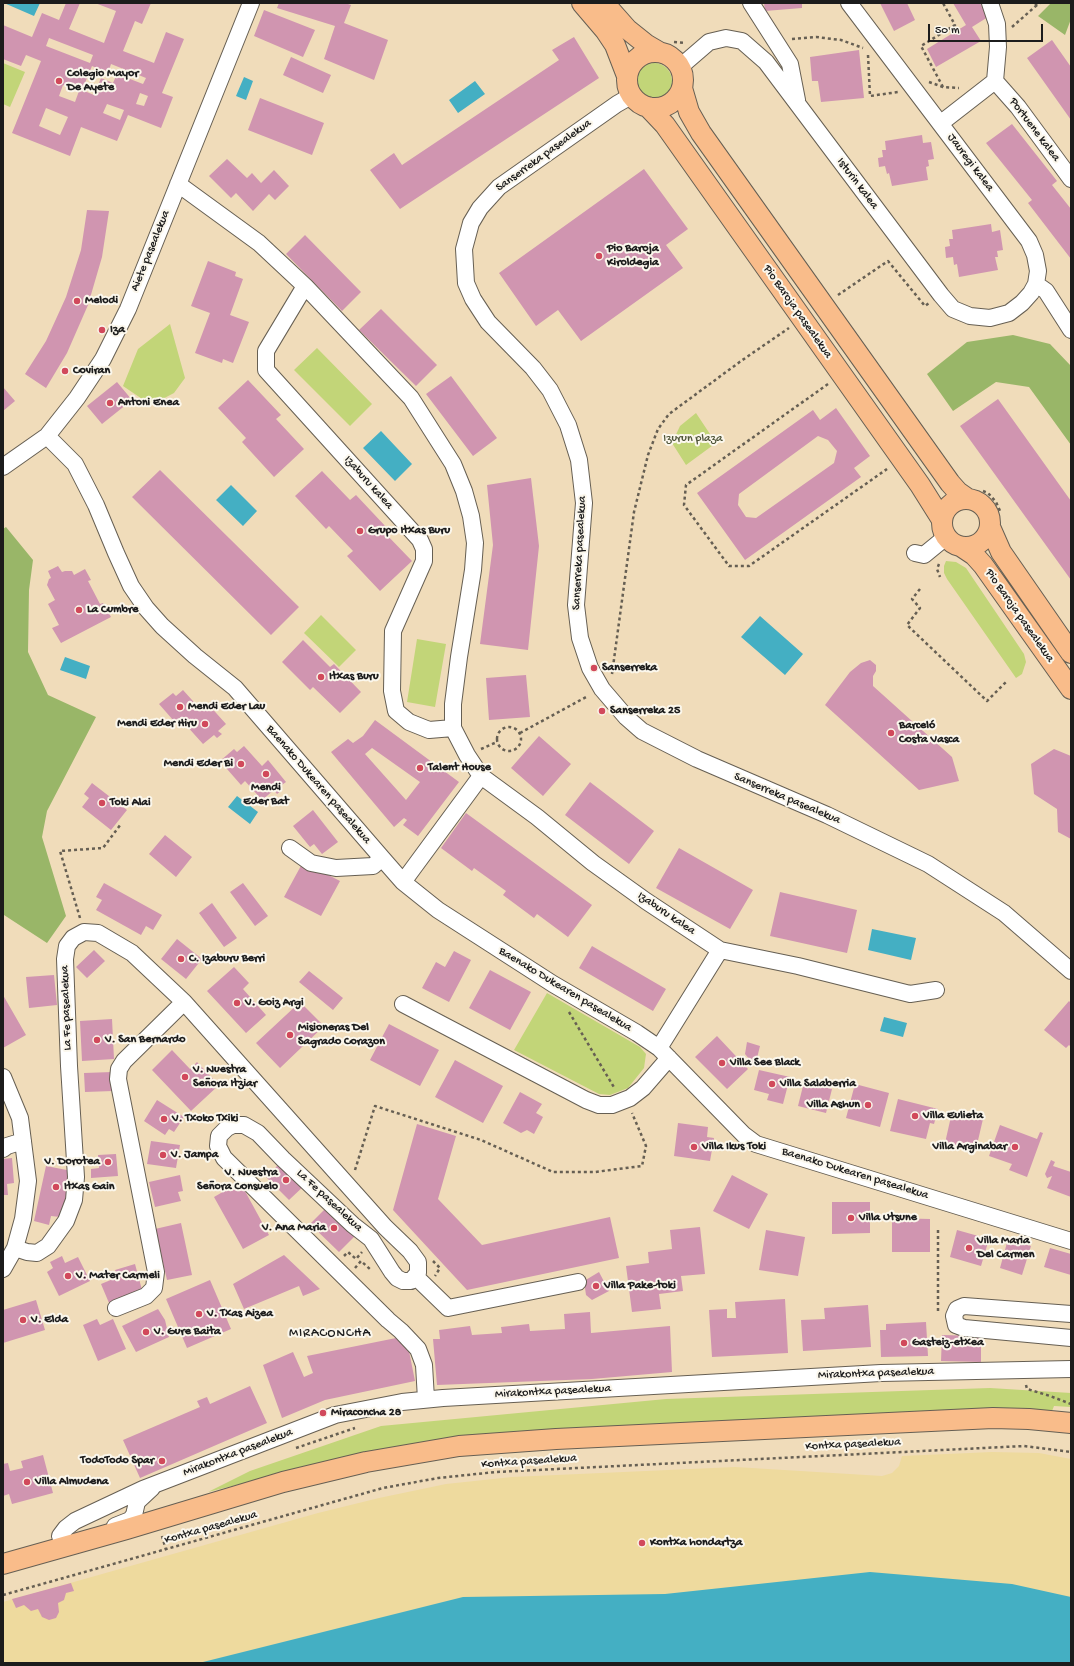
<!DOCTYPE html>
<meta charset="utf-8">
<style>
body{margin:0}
#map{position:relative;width:1074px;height:1666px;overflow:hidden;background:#f0dcba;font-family:"Gochi Hand",sans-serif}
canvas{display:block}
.frame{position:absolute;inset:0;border:4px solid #1c1c1c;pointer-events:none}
.scale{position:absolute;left:928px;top:24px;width:115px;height:18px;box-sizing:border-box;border:2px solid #1c1c1c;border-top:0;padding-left:5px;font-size:12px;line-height:14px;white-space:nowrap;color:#1c1c1c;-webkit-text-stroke:3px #fbf7ec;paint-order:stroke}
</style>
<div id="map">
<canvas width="1074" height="1666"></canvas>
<div class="frame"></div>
<div class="scale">50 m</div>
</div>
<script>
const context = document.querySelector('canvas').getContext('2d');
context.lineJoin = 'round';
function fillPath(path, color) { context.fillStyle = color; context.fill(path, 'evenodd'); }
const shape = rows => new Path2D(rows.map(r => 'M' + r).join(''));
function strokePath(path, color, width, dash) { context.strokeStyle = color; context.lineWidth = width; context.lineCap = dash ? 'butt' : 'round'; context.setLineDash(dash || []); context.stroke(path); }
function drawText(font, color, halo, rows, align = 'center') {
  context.font = font + ' "Gochi Hand",sans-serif'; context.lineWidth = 4; context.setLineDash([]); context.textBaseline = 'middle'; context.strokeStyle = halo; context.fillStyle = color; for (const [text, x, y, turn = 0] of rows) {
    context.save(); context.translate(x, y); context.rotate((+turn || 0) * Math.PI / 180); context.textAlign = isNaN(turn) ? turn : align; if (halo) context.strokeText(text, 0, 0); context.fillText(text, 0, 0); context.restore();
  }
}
const green = shape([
 [3,63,25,72,10,107,3,104],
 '636 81a18 18 0 1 1 36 0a18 18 0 1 1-36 0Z',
 [170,324,185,378,174,393,151,405,123,386,138,349],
 [317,348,372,404,350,426,294,370],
 [696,413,716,443,686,465,672,443,680,426],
 [946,561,956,562,966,568,1024,654,1026,662,1022,674,1016,678,947,579,944,573,944,566],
 [321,615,356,650,339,667,304,633],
 [417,639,446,644,435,707,407,702],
 [547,993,640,1047,646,1054,644,1068,628,1088,610,1095,599,1094,514,1050],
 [990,1388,1071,1393,1071,1407,1054,1406,1052,1411,963,1409,592,1428,346,1458,208,1492,250,1471,381,1426,666,1399]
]);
const forest = shape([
 [1051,3,1071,3,1071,19,1065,35,1038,16],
 [1013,335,1050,344,1071,366,1071,445,1029,387,996,382,953,411,927,374,967,342],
 [6,527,33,560,29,590,28,652,48,695,96,717,47,811,42,837,66,916,47,943,4,915,3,915,3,529]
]);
const sand = shape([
 [992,1452,1039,1453,1071,1459,1071,1663,3,1663,3,1602,318,1513,379,1498,446,1484,512,1477,735,1467,882,1476,892,1473,899,1466,902,1456]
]);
const water = shape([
 [4,3,40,3,34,16],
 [244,77,253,81,246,100,236,96],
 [475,81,485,94,458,113,449,100],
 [381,431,412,464,395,481,363,448],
 [231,485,257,511,243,526,216,500],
 [760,616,803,654,785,675,741,637],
 [65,657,90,666,86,679,60,670],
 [237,796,258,812,250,824,228,807],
 [872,929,916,938,911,960,868,950],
 [884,1017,907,1023,903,1037,880,1031],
 [870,1572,1012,1584,1071,1597,1071,1663,199,1663,463,1597,665,1594]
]);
const building = shape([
 [66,3,80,3,69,29,104,43,116,11,95,3,151,3,142,24,135,21,123,51,154,63,166,32,184,39,162,93,173,97,161,128,128,115,117,141,81,127,70,156,12,133,41,61,26,55,21,66,3,59,3,25,32,37,42,13,59,20],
 [49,38,93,55,90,63,46,46],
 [111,64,146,78,143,84,117,74,113,83,101,78,94,95,82,90,92,66,108,73],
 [63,85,79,91,75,102,59,96],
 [140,93,148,96,144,106,136,104],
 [107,104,124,110,120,120,103,113],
 [46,108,68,117,60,135,39,126],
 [279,3,345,3,351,5,344,23,388,40,374,80,324,59,335,26,277,8],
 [764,3,802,3,802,8,765,11],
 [880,3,907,3,915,20,894,31],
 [953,3,980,3,988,17,972,27,981,41,936,67,927,49,966,25],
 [264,10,315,30,303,57,254,36],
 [574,37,599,78,400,209,370,170,394,153,402,165,559,60,552,50],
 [1052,40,1071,67,1071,120,1027,58],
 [859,50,864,98,821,102,818,81,812,81,810,57],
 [291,57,331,75,323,93,283,75],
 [260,98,324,123,312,155,248,130],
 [1012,124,1057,181,1052,185,1071,209,1071,259,1028,203,1032,200,986,143],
 [922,135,923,143,931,142,934,159,928,160,929,166,926,167,928,180,892,186,889,173,887,174,885,166,879,167,878,158,883,157,882,150,886,150,885,141],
 [227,159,247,178,252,173,261,183,274,170,289,186,275,200,269,194,253,211,236,193,231,198,209,176],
 [644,169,688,229,666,245,683,268,581,341,558,310,536,326,499,273],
 [87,210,109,211,102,257,88,305,67,353,46,388,25,374,46,341,66,297,81,250],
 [991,224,992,232,1000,230,1003,250,997,251,998,257,995,257,998,270,959,277,957,264,954,265,953,257,946,258,945,247,950,246,949,239,953,239,952,230],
 [305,235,361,292,342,311,286,254],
 [208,261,236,272,235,276,243,279,230,315,249,322,233,363,223,359,222,363,195,353,210,313,191,306],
 [381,309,437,365,416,386,359,330],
 [451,376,497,438,473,456,426,394],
 [248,380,281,415,276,419,304,449,274,477,242,442,246,438,218,408],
 [117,382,132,400,102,424,87,406],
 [3,387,15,401,3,411],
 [998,399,1071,501,1071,580,960,426],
 [836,408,870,456,854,468,861,477,745,560,697,493,813,410,820,420],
 [818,436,828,440,837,451,834,463,756,518,746,517,738,505,739,494],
 [160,470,299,607,271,635,132,497],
 [322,471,350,500,356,495,388,529,384,532,412,561,380,591,347,556,353,551,329,526,326,529,295,496],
 [531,478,539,546,528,650,480,644,493,545,487,485],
 [58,566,62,572,65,571,72,571,74,575,85,569,91,580,88,581,100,604,103,603,111,617,61,643,52,628,59,625,48,604,55,600,47,585,49,579,51,578,48,571],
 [303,640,330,667,334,664,361,692,340,713,313,687,310,690,282,662],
 [870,660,876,665,876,671,873,676,873,686,952,757,959,781,919,790,825,705,850,672,861,663],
 [526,675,530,717,489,720,486,678],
 [183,690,201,710,208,704,226,724,218,731,222,734,217,738,214,735,203,744,185,724,180,728,159,704,173,693,176,696],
 [375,720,459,782,418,836,403,825,407,820,404,818,394,827,331,752,348,739,353,743,363,736],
 [372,748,420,782,406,800,365,754],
 [539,736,571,764,543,796,511,768],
 [244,746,262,766,268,760,286,782,279,787,282,790,277,794,274,790,262,800,245,781,241,785,220,761,234,749,237,752],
 [1054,749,1071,756,1071,839,1058,832,1057,809,1034,794,1031,764],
 [590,782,654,831,629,864,565,815],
 [92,783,127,810,111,830,82,807,89,798,84,794],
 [313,810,338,842,322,854,314,844,310,847,293,826],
 [466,813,592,905,568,937,537,914,534,918,503,895,506,891,474,868,472,871,441,848],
 [165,835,192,857,176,877,149,854],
 [679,848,753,890,730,929,656,888],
 [303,862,340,881,321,916,284,897],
 [104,883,162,915,153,930,146,926,141,935,96,910,102,900,96,897],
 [243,883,268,916,255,926,230,892],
 [780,892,857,910,847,953,770,936],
 [212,903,237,938,224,947,199,913],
 [177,939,202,959,186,979,161,959],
 [592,946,666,989,653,1011,579,968],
 [94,950,105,961,87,978,76,967],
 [454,951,471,960,449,1002,422,988,436,962,445,967],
 [234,967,249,983,243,989,266,1015,246,1033,207,991],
 [490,970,531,992,510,1030,469,1008],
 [309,971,343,998,333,1010,299,982],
 [54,975,57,1005,29,1008,26,977],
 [3,995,26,1035,3,1048],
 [1069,1001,1071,1003,1071,1047,1069,1045,1066,1048,1044,1030],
 [300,1002,324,1026,280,1068,256,1043],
 [112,1019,114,1059,82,1061,80,1021],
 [389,1024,439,1050,420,1086,370,1060],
 [717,1036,748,1069,727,1089,695,1057],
 [747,1042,760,1046,755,1066,745,1054],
 [172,1050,190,1069,197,1062,219,1085,191,1111,152,1070],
 [455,1060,503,1086,483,1123,435,1097],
 [759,1070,790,1077,783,1104,767,1100,769,1094,754,1090],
 [112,1072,113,1091,85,1092,84,1073],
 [804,1082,832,1089,826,1113,798,1106],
 [855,1084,889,1093,880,1127,846,1118],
 [520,1092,542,1104,536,1113,543,1117,534,1134,527,1130,521,1133,503,1123],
 [898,1099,938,1109,934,1124,930,1123,926,1139,890,1131],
 [157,1100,184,1117,174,1132,169,1129,165,1135,144,1121],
 [952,1112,983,1119,976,1149,945,1143],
 [678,1123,708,1127,707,1137,714,1138,710,1161,674,1156],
 [417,1124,456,1136,438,1199,482,1245,610,1217,619,1258,467,1290,393,1210],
 [1000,1125,1037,1139,1040,1132,1043,1133,1027,1177,1009,1170,1012,1164,989,1156],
 [151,1141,180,1145,176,1168,147,1164],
 [116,1154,118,1176,91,1178,91,1169,99,1168,98,1155],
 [12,1158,14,1183,7,1184,8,1195,3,1195,3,1159],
 [1051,1160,1055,1162,1053,1166,1071,1172,1071,1197,1047,1188,1052,1176,1047,1178,1045,1174],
 [282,1161,306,1184,289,1200,266,1177],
 [46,1166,72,1171,68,1204,60,1217,51,1216,49,1225,34,1221],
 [180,1175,183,1191,178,1192,181,1201,155,1207,149,1182],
 [732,1175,768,1194,749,1229,713,1211],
 [240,1182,269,1235,243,1249,214,1197],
 [832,1202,870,1202,870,1233,832,1234],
 [330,1204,359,1232,339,1252,310,1224],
 [892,1218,930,1219,930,1252,892,1252],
 [181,1223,192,1275,167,1280,155,1229],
 [700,1227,705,1274,681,1276,683,1291,659,1294,661,1309,632,1312,626,1266,649,1263,648,1252,672,1249,670,1230],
 [766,1230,805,1237,798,1276,759,1270],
 [957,1230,989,1239,981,1266,950,1257],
 [1008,1239,1031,1246,1022,1275,1000,1268],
 [1050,1248,1071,1254,1071,1275,1044,1267],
 [284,1255,320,1289,303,1296,299,1286,244,1309,233,1284],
 [62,1256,65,1263,78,1257,90,1281,59,1296,47,1272,53,1268,50,1262],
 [135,1264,142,1290,109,1303,101,1284,118,1277,115,1270],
 [599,1272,609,1291,592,1300,586,1295,584,1281],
 [210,1280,231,1329,187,1348,166,1299],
 [785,1299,788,1353,712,1357,709,1310,727,1309,727,1318,736,1318,735,1302],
 [36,1300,45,1330,3,1343,3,1310],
 [868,1305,871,1347,803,1351,801,1320,825,1319,824,1308],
 [158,1309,165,1320,169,1337,136,1352,122,1326],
 [590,1312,591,1333,670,1326,672,1372,592,1379,437,1385,433,1339,440,1339,439,1330,470,1326,472,1335,502,1333,501,1327,529,1324,530,1331,565,1329,564,1314],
 [97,1319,100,1325,113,1319,126,1349,98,1361,83,1325],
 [926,1322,928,1356,881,1357,880,1330,886,1330,886,1324],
 [942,1335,981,1336,981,1362,941,1361],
 [406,1336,415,1381,325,1400,282,1418,263,1365,293,1352,304,1377,313,1373,307,1356],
 [250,1386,267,1423,140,1478,123,1440,200,1407,197,1401,207,1397,210,1404],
 [43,1455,53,1493,12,1504,9,1494,3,1496,3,1464,8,1463,10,1471,23,1468,21,1461],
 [71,1583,74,1591,66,1593,64,1600,58,1603,59,1612,56,1618,49,1620,42,1617,38,1609,31,1611,24,1605,16,1608,12,1599]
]);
const path = shape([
 [1035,3,1037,5,1040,3],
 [1012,27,1037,5],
 [792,39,816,37,841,40,863,48],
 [674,42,685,43],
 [868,55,870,96,898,92],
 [929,82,943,87,959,88],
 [943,87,921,46,955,25,943,3],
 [838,295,888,261,925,306,929,303],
 [828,384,686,485,684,505,729,566,749,566,887,469],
 [983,491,988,493,996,502,1001,513],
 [939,564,937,569,940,577],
 [920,589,912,599,920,608,907,625,987,701,1007,681],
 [612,674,634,512,648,455,658,429,669,414,741,361,789,328],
 '497 739a12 12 0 1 1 24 0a12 12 0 1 1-24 0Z',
 [520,733,588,696],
 [481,749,497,742],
 [80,918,60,851,103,848,121,824],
 [569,1012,615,1089],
 [355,1170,375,1106,481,1140,553,1172,595,1172,642,1166,646,1146,632,1113],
 [938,1230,938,1311],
 [344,1256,348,1252,356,1259,362,1252],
 [433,1261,440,1268,435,1276],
 [355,1268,361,1261,371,1270],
 [1026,1385,1027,1389,1050,1396,1071,1404],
 [296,1448,355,1428],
 [162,1536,166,1550],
 [3,1595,383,1488,438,1478,496,1472,1024,1446,1071,1452]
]);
const minor = shape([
 [751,3,790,64,797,100],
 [680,67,709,42,726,38,742,41,766,62,941,295,953,309,970,316,990,318,1009,313,1022,303,1031,293,1036,284,1038,271,1035,255,1029,241,849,3],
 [995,81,1018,107,1071,179],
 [631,96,617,104,499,187,480,208,471,223,464,249,466,283,473,299,488,322,533,368,550,390,568,425,579,460,584,503,576,605,580,638,590,668,602,689,626,717,642,731,697,759,827,815,928,864,1004,913,1071,971],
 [941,123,995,81,998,47,997,24,990,3],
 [178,184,259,243,305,286,411,398,453,464,464,491,471,516,475,543,473,570,459,657,453,704,453,728,467,755,481,776,537,817,593,863,646,901,720,950,798,966,910,994,936,990],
 [1036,284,1046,291,1071,330],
 [305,286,266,351,266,370,420,540,424,549,424,561,393,631,392,691,396,711,409,722,429,730,453,728],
 [47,436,75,464,96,505,116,553,131,586,146,608,162,626,195,656,235,688,382,858,403,882,438,910,553,984,637,1033,659,1048,744,1135,756,1144,1071,1241],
 [3,467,47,436,77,398,103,359,128,309,251,3],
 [915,553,924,555,946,537],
 [290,848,311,863,336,868,373,866,382,858],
 [403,882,481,776],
 [403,1004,586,1100,599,1105,612,1105,630,1098,643,1088,669,1058],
 [659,1048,720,950],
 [3,1077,20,1118,28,1181,23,1219,15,1248,3,1269],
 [3,1149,7,1146,23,1141],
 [15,1248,27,1252,37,1253,48,1246,66,1221,74,1200,76,1177,69,1066,65,959,67,946,73,938,84,932,98,933,132,953,184,1002,385,1227,410,1251,418,1262,418,1273,411,1281,403,1281,397,1278,392,1272,371,1239,353,1225,283,1159,258,1133,244,1125,233,1125,227,1128,219,1136,218,1146,224,1158,388,1320,401,1331,418,1349,424,1365,426,1399],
 [416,1277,448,1308,578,1282],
 [116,1308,146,1296,154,1288,156,1272,118,1079,119,1069,124,1061,184,1002],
 [1071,1314,964,1306,957,1309,954,1316,956,1325,964,1328,1071,1338],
 [115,1526,130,1520,134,1515,137,1502,152,1488],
 [60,1536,66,1528,75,1521,143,1489,335,1415,402,1402,443,1398,881,1373,1071,1369]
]);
const major = shape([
 [582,3,605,30,615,45,627,76],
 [604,3,627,29,647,45,659,52],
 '627 80a28 28 0 1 1 56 0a28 28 0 1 1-56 0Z',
 [682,88,689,112,701,133,950,483,958,492,968,499],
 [648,107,665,125,920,485,942,520],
 '942 523a24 24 0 1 1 48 0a24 24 0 1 1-48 0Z',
 [990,527,1001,552,1071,653],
 [962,547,974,555,983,565,1071,689],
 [3,1564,127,1529,283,1482,366,1462,459,1446,556,1439,993,1418,1029,1419,1071,1423]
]);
const markers = [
 [59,81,4,"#d1495b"],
 [599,256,4,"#d1495b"],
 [77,301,4,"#d1495b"],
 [102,330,4,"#d1495b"],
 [65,371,4,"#d1495b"],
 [110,403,4,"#d1495b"],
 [360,531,4,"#d1495b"],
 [79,610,4,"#d1495b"],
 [594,668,4,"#d1495b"],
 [321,677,4,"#d1495b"],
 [180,707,4,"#d1495b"],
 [602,711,4,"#d1495b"],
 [205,724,4,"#d1495b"],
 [891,733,4,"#d1495b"],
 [241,764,4,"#d1495b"],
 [420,768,4,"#d1495b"],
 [266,774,4,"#d1495b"],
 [102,803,4,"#d1495b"],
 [181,959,4,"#d1495b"],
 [237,1003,4,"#d1495b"],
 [290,1035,4,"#d1495b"],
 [97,1040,4,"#d1495b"],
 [722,1063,4,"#d1495b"],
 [185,1077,4,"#d1495b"],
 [772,1084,4,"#d1495b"],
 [868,1105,4,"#d1495b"],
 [915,1116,4,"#d1495b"],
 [164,1119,4,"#d1495b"],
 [694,1147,4,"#d1495b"],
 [1015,1147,4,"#d1495b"],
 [163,1155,4,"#d1495b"],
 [108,1162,4,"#d1495b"],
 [286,1180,4,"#d1495b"],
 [56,1187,4,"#d1495b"],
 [851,1218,4,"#d1495b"],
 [334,1228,4,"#d1495b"],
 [969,1248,4,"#d1495b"],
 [68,1276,4,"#d1495b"],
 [596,1286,4,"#d1495b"],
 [199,1314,4,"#d1495b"],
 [23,1320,4,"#d1495b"],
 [146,1332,4,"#d1495b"],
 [904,1343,4,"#d1495b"],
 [323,1413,4,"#d1495b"],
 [162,1461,4,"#d1495b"],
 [27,1482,4,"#d1495b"],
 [642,1543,4,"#d1495b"]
];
const poiNames = [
 ["Colegio Mayor",67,74],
 ["De Ayete",67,88],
 ["Pio Baroja",607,249],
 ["Kiroldegia",607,263],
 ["Melodi",85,301],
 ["Iza",110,330],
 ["Coviran",73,371],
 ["Antoni Enea",118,403],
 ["Grupo Itxas Buru",368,531],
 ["La Cumbre",87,610],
 ["Sanserreka",602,668],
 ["Itxas Buru",329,677],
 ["Mendi Eder Lau",188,707],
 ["Sanserreka 25",610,711],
 ["Mendi Eder Hiru",197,724,"right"],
 ["Barceló",899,726],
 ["Costa Vasca",899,740],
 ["Mendi Eder Bi",233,764,"right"],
 ["Talent House",428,768],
 ["Mendi",266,788,"center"],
 ["Eder Bat",266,802,"center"],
 ["Toki Alai",110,803],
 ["C. Izaburu Berri",189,959],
 ["V. Goiz Argi",245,1003],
 ["Misioneras Del",298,1028],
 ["Sagrado Corazon",298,1042],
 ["V. San Bernardo",105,1040],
 ["Villa See Black",730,1063],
 ["V. Nuestra",193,1070],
 ["Señora Itziar",193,1084],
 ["Villa Salaberria",780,1084],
 ["Villa Ashun",860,1105,"right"],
 ["Villa Eulieta",923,1116],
 ["V. Txoko Txiki",172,1119],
 ["Villa Ikus Toki",702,1147],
 ["Villa Arginabar",1007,1147,"right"],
 ["V. Jampa",171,1155],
 ["V. Dorotea",100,1162,"right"],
 ["V. Nuestra",278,1173,"right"],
 ["Señora Consuelo",278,1187,"right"],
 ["Itxas Gain",64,1187],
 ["Villa Utsune",859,1218],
 ["V. Ana Maria",326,1228,"right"],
 ["Villa Maria",977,1241],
 ["Del Carmen",977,1255],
 ["V. Mater Carmeli",76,1276],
 ["Villa Pake-toki",604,1286],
 ["V. Txas Aizea",207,1314],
 ["V. Elda",31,1320],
 ["V. Gure Baita",154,1332],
 ["Gasteiz-etxea",912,1343],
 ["Miraconcha 28",331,1413],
 ["TodoTodo Spar",154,1461,"right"],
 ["Villa Almudena",35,1482],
 ["Kontxa hondartza",650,1543]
];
const streetNames = [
 ["Portuene kalea",1034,130,53],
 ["Sanserreka pasealekua",544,156,-36],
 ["Jauregi kalea",970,163,53],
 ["Isturin kalea",857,184,53],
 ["Aiete pasealekua",151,251,-68],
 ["Pio Baroja pasealekua",797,312,55],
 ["Izaburu kalea",368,483,48],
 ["Sanserreka pasealekua",580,553,-87],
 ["Pio Baroja pasealekua",1019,616,55],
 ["Baenako Dukearen pasealekua",318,785,49],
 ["Sanserreka pasealekua",787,799,23],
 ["Izaburu kalea",666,914,34],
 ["Baenako Dukearen pasealekua",565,990,31],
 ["La Fe pasealekua",67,1008,-92],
 ["Baenako Dukearen pasealekua",855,1174,17],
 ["La Fe pasealekua",329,1201,43],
 ["Mirakontxa pasealekua",876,1374,-2],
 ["Mirakontxa pasealekua",553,1392,-3],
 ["Kontxa pasealekua",853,1445,-3],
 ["Mirakontxa pasealekua",238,1453,-21],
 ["Kontxa pasealekua",529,1462,-4],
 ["Kontxa pasealekua",211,1528,-16]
];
const parkNames = [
 ["Izurun plaza",693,439]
];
const neighbourhoodNames = [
 ["MIRACONCHA",330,1334]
];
fillPath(green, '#c2d578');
fillPath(forest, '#99b668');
fillPath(sand, '#eeda9e');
fillPath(water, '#44afc3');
fillPath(building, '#d095b0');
strokePath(minor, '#665f53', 18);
strokePath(major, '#665f53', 22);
strokePath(path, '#665f53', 2.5, [3, 3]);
strokePath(minor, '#fff', 16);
strokePath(major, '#f9bc8a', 20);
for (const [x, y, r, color] of markers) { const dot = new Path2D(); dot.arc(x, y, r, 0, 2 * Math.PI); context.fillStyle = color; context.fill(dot); strokePath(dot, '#fbf7ec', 1.5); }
drawText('bold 12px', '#1c1c1c', '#fbf7ec', poiNames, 'left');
drawText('12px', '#1c1c1c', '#fbf7ec', streetNames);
drawText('12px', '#4e5438', '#fbf7ec', parkNames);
context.letterSpacing = '1px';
drawText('13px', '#1c1c1c', '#fbf7ec', neighbourhoodNames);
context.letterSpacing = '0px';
</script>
